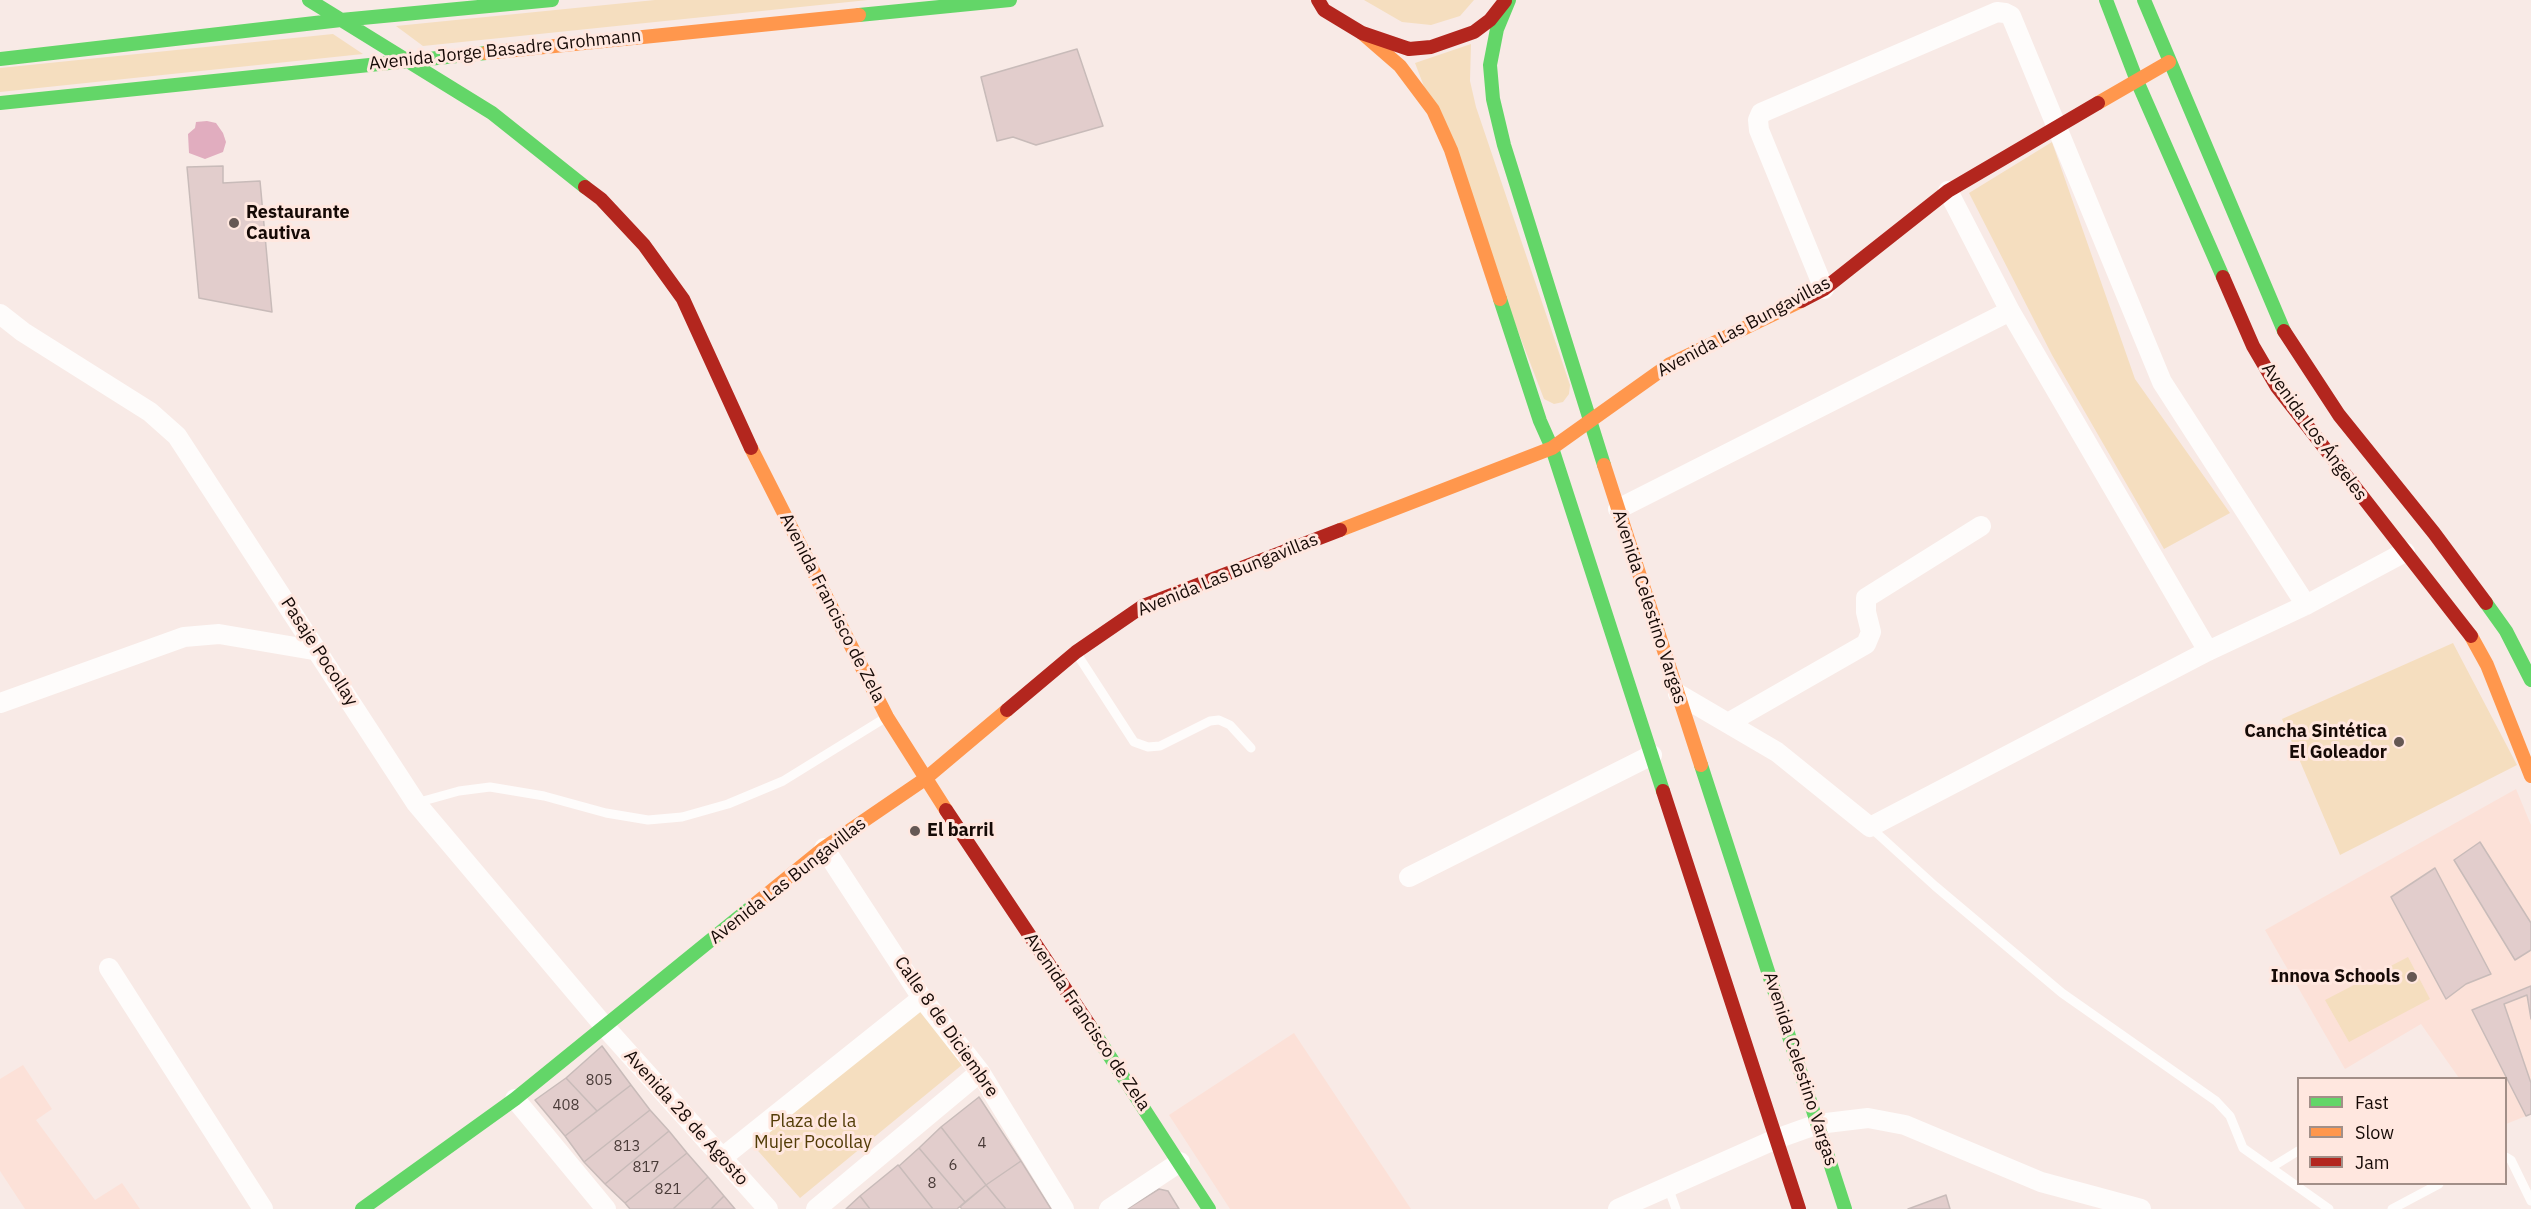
<!DOCTYPE html>
<meta charset="utf-8">
<style>
body{margin:0}
#map{position:relative;width:2531px;height:1209px;overflow:hidden;background:#f8eae6;font-family:"IBM Plex Sans",sans-serif}
canvas{display:block}
.legend{position:absolute;left:2297px;top:1077px;width:210px;height:108px;box-sizing:border-box;background:#ffe7df;border:2px solid #a28f88;margin:0;padding:8px 10px;list-style:none;font-size:18px;color:#160a06}
.legend li{display:flex;align-items:center;gap:12px;height:30px}
.legend b{width:30px;border:2px solid #a28f88}
</style>
<div id="map">
<canvas width="2531" height="1209"></canvas>
<ul class="legend">
<li><b style="height:8px;background:#63d668"></b>Fast</li>
<li><b style="height:8px;background:#ff974d"></b>Slow</li>
<li><b style="height:8px;background:#b3261e"></b>Jam</li>
</ul>
</div>
<script>
const context = document.querySelector('canvas').getContext('2d');
context.lineJoin = 'round';
function fillPath(path, color) { context.fillStyle = color; context.fill(path, 'evenodd'); }
const shape = rows => new Path2D(rows.map(r => 'M' + r).join(''));
function strokePath(path, color, width, dash) { context.strokeStyle = color; context.lineWidth = width; context.lineCap = dash ? 'butt' : 'round'; context.setLineDash(dash || []); context.stroke(path); }
function drawText(font, color, halo, rows, align = 'center') {
  context.font = font + ' "IBM Plex Sans",sans-serif'; context.lineWidth = 6; context.setLineDash([]); context.textBaseline = 'middle'; context.strokeStyle = halo; context.fillStyle = color; for (const [text, x, y, turn = 0] of rows) {
    context.save(); context.translate(x, y); context.rotate((+turn || 0) * Math.PI / 180); context.textAlign = isNaN(turn) ? turn : align; if (halo) context.strokeText(text, 0, 0); context.fillText(text, 0, 0); context.restore();
  }
}
const built = shape([
 [2516,789,2531,825,2531,1114,2506,1124,2506,1078,2459,1078,2421,1024,2345,1069,2265,930],
 [1294,1033,1403,1197,1411,1209,1230,1209,1169,1115],
 [23,1065,52,1109,36,1120,95,1200,122,1183,140,1209,25,1209,0,1171,0,1079]
]);
const green = shape([
 [655,0,868,0,423,46,396,26],
 [1364,0,1474,0,1460,16,1431,25,1402,22],
 [333,34,363,54,0,92,0,68],
 [1471,44,1470,81,1476,107,1570,385,1569,394,1563,402,1554,404,1544,399,1415,63],
 [2052,142,2135,379,2230,513,2164,549,2052,355,1969,193],
 [2453,643,2517,765,2340,855,2282,719],
 [2408,957,2430,999,2349,1042,2325,1000],
 [914,994,962,1065,800,1198,743,1134]
]);
const water = shape([
 [207,121,216,123,223,133,226,142,223,152,205,159,189,153,188,134,195,128,196,122]
]);
const building = shape([
 [1077,49,1103,126,1036,145,1013,137,997,141,981,77,1077,49],
 [223,166,223,183,260,181,272,312,199,298,187,167,223,166],
 [2480,842,2531,923,2531,950,2515,960,2454,860,2480,842],
 [2435,868,2491,974,2466,984,2446,999,2391,897,2435,868],
 [2531,986,2531,1019,2527,995,2504,1004,2531,1083,2531,1114,2526,1116,2472,1010,2531,986],
 [602,1046,631,1085,597,1111,566,1078,602,1046],
 [566,1078,597,1111,565,1136,535,1100,566,1078],
 [631,1085,650,1110,584,1162,565,1136,631,1085],
 [979,1097,1021,1161,986,1185,941,1127,979,1097],
 [650,1110,669,1131,605,1184,584,1162,650,1110],
 [941,1127,986,1185,965,1202,919,1148,941,1127],
 [669,1131,687,1153,625,1203,605,1184,669,1131],
 [919,1148,965,1202,957,1209,933,1209,899,1166,919,1148],
 [687,1153,708,1177,673,1209,630,1209,625,1203,687,1153],
 [1021,1161,1051,1209,1006,1209,986,1185,1021,1161],
 [898,1165,899,1166,933,1209,870,1209,860,1196,898,1165],
 [708,1177,724,1196,711,1209,673,1209,708,1177],
 [986,1185,1006,1209,962,1209,960,1207,986,1185],
 [1159,1189,1168,1191,1179,1209,1127,1209,1159,1189],
 [1946,1195,1950,1209,1908,1209,1946,1195],
 [724,1196,735,1209,711,1209,724,1196],
 [860,1196,870,1209,846,1209,860,1196]
]);
const lane = shape([
 [1077,654,1134,742,1148,747,1160,746,1210,721,1219,720,1230,725,1251,748],
 [416,803,459,791,490,787,544,796,606,813,648,820,682,817,728,804,783,781,885,718],
 [1870,827,1935,886,2062,993,2216,1101,2230,1116,2243,1148,2329,1209],
 [2506,1157,2511,1160,2531,1201],
 [2272,1167,2298,1151],
 [1668,1187,1676,1209],
 [2392,1209,2439,1184]
]);
const street = shape([
 [1948,191,2010,311,2208,651],
 [1824,289,1759,130,1758,120,1761,113,1997,12,2005,13,2011,16,2162,382,2306,605],
 [0,314,23,332,150,412,177,436,416,803,605,1027,768,1209],
 [1618,509,2010,311],
 [1678,694,1777,752,1870,827,2208,651,2306,605,2405,552],
 [0,703,184,637,219,634,319,651],
 [1728,723,1866,644,1871,632,1866,612,1866,598,1981,526],
 [824,848,922,998,980,1072,1064,1209],
 [1409,877,1652,755],
 [109,968,263,1209],
 [515,1099,606,1209],
 [723,1157,922,998],
 [816,1209,980,1072],
 [1109,1209,1180,1162],
 [1618,1209,1776,1139,1818,1124,1868,1118,1905,1125,2041,1182,2141,1209]
]);
const fast = shape([
 [309,0,492,113,585,187],
 [1509,0,1497,29,1490,65,1493,99,1504,145,1604,465],
 [2106,0,2137,81,2223,277],
 [2144,0,2284,331],
 [859,15,1010,0],
 [0,59,341,20,552,0],
 [0,103,486,53],
 [1500,299,1540,421,1552,448,1663,791],
 [2486,603,2506,631,2531,680],
 [1701,765,1845,1209],
 [1090,1026,1209,1209],
 [362,1209,515,1099,754,905]
]);
const slow = shape([
 [1362,33,1400,66,1433,110,1451,150,1500,299],
 [486,53,859,15],
 [2098,103,2169,62],
 [751,448,887,717,946,810],
 [1604,465,1701,765],
 [1340,530,1552,448,1670,364,1801,301],
 [2471,636,2487,665,2531,776],
 [754,905,824,848,925,779,1007,710]
]);
const jam = shape([
 [1318,0,1324,10,1362,33,1409,49,1431,47,1474,32,1490,20,1505,1],
 [585,187,601,199,644,245,683,299,751,448],
 [2223,277,2253,346,2277,387,2471,636],
 [1801,301,1824,289,1948,191,2098,103],
 [2284,331,2339,415,2434,533,2486,603],
 [1007,710,1076,652,1143,606,1340,530],
 [1663,791,1799,1209],
 [946,810,1090,1026]
]);
const markers = [
 [234,223,6,"#655854"],
 [2399,742,6,"#655854"],
 [915,831,6,"#655854"],
 [2412,977,6,"#655854"]
];
const numberNames = [
 ["805",599,1081],
 ["408",566,1106],
 ["4",982,1144],
 ["813",627,1147],
 ["6",953,1166],
 ["817",646,1168],
 ["8",932,1184],
 ["821",668,1190]
];
const streetNames = [
 ["Avenida Jorge Basadre Grohmann",505,50,-6],
 ["Avenida Las Bungavillas",1744,327,-28],
 ["Avenida Los Ángeles",2314,432,54],
 ["Avenida Las Bungavillas",1228,575,-22],
 ["Avenida Celestino Vargas",1649,607,72],
 ["Avenida Francisco de Zela",832,608,63],
 ["Pasaje Pocollay",319,652,57],
 ["Avenida Las Bungavillas",788,881,-38],
 ["Avenida Francisco de Zela",1087,1022,56],
 ["Calle 8 de Diciembre",946,1027,55],
 ["Avenida Celestino Vargas",1800,1069,72],
 ["Avenida 28 de Agosto",686,1118,48]
];
const poiNames = [
 ["Restaurante",246,213],
 ["Cautiva",246,234],
 ["Cancha Sintética",2387,732,"right"],
 ["El Goleador",2387,753,"right"],
 ["El barril",927,831],
 ["Innova Schools",2400,977,"right"]
];
const parkNames = [
 ["Plaza de la",813,1122],
 ["Mujer Pocollay",813,1143]
];
fillPath(built, '#fce1d8');
fillPath(green, '#f5debf');
fillPath(water, '#e1adbf');
fillPath(building, '#e2cdcc');
strokePath(building, '#c8bbb9', 1.5);
strokePath(lane, '#fefcfb', 9);
strokePath(street, '#fefcfb', 20);
strokePath(fast, '#63d668', 14);
strokePath(slow, '#ff974d', 14);
strokePath(jam, '#b3261e', 14);
for (const [x, y, r, color] of markers) { const dot = new Path2D(); dot.arc(x, y, r, 0, 2 * Math.PI); context.fillStyle = color; context.fill(dot); strokePath(dot, '#ffe7df', 2); }
drawText('15px', '#493b38', null, numberNames);
drawText('18px', '#160a06', '#ffe7df', streetNames);
drawText('bold 18px', '#160a06', '#ffe7df', poiNames, 'left');
drawText('18px', '#523c07', '#ffe7df', parkNames);
</script>
